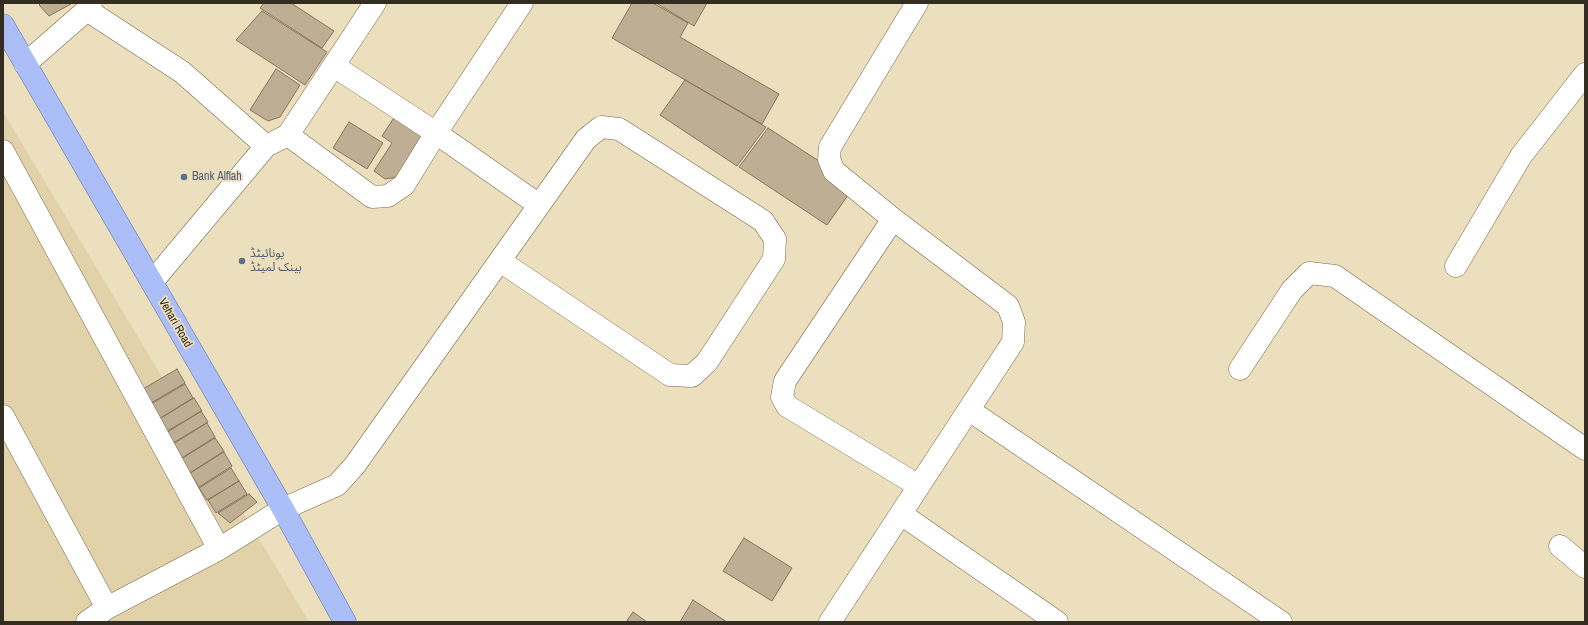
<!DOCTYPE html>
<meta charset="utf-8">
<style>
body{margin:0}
#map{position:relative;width:1588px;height:625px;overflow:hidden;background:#ecdfbd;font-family:"Archivo Narrow",sans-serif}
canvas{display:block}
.frame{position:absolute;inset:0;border:4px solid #332e21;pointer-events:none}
</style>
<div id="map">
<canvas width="1588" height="625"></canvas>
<div class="frame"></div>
</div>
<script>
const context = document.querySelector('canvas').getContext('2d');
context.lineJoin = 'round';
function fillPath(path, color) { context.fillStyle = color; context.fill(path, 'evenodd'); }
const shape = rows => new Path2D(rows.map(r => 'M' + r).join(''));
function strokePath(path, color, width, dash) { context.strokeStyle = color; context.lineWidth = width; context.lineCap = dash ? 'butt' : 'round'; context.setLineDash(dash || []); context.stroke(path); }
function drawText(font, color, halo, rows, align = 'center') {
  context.font = font + ' "Archivo Narrow","Noto Sans Arabic",sans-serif'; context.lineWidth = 3.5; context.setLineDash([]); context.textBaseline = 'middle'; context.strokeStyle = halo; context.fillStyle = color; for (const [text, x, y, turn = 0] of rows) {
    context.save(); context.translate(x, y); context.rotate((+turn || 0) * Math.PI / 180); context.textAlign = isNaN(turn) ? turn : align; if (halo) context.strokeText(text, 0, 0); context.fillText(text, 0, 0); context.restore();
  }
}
const built = shape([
 [3,112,309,622,3,622]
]);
const building = shape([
 [41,3,70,3,71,4,49,16,39,5,41,3],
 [264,3,291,3,334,31,322,48,260,8,264,3],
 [632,3,653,3,688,23,680,37,779,94,762,124,612,38,632,3],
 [656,3,707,3,694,26,656,3],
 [262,11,327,52,305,85,236,40,262,11],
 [276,69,300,85,280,117,268,121,250,110,276,69],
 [685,80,766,127,737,166,660,115,685,80],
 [399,110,423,137,398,177,385,179,374,171,392,143,382,136,399,110],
 [349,122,383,143,367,169,333,148,349,122],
 [768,128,825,165,851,191,827,225,739,167,768,128],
 [177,369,185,383,151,403,143,389,177,369],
 [185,384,193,398,159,419,151,404,185,384],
 [194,398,202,411,167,431,159,419,194,398],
 [201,411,208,422,173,443,166,433,201,411],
 [207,423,215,437,182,458,173,444,207,423],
 [215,438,224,451,190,473,181,459,215,438],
 [224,452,232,466,199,487,190,473,224,452],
 [231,468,239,481,207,500,199,488,231,468],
 [239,481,247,494,216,513,208,500,239,481],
 [249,494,257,502,230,523,218,513,249,494],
 [744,538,792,568,772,601,723,571,744,538],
 [693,600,727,622,680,622,693,600],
 [633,612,647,622,626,622,633,612]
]);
const minor = shape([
 [87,10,182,72,266,146],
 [25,64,87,10,91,3],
 [334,66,436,133,539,205],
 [288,135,372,197,388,196,404,185,436,133,522,3],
 [3,151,219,549],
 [893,219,785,381,782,397,787,406,919,486],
 [1456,266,1521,156,1585,74],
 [152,282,266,146,288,135,375,3],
 [1240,369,1292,290,1309,273,1335,276,1585,449],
 [969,410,1281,622],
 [3,416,107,608],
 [901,514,1057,622],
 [1560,546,1585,567],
 [87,622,107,608,219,549,283,509,337,485,355,465,586,139,601,127,619,129,763,221,775,239,774,259,707,362,692,376,670,375,500,261],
 [830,622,1013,342,1014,322,1008,306,893,219,834,171,829,159,830,147,917,3]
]);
const primary = shape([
 [3,25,283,509,345,622]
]);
const markers = [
 [184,177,4,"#5c6f8a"],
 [242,261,4,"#5c6f8a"]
];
const serviceNames = [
 ["Bank Alflah",192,177],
 ["یونائیٹڈ",250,254],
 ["بینک لمیٹڈ",250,268]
];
const streetNames = [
 ["Vehari Road",175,323,60]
];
fillPath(built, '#e1d2a9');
fillPath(building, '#beae94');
strokePath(building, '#887559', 1);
strokePath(minor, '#766b4c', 23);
strokePath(primary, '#5d70a8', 23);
strokePath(minor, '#fff', 22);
strokePath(primary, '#abbef7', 22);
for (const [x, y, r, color] of markers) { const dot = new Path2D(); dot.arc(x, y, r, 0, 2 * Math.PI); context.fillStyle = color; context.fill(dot); strokePath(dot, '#ecdfbd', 1.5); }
drawText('12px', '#4e5e75', '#ecdfbd', serviceNames, 'left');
drawText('12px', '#332e21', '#ecdfbd', streetNames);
</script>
